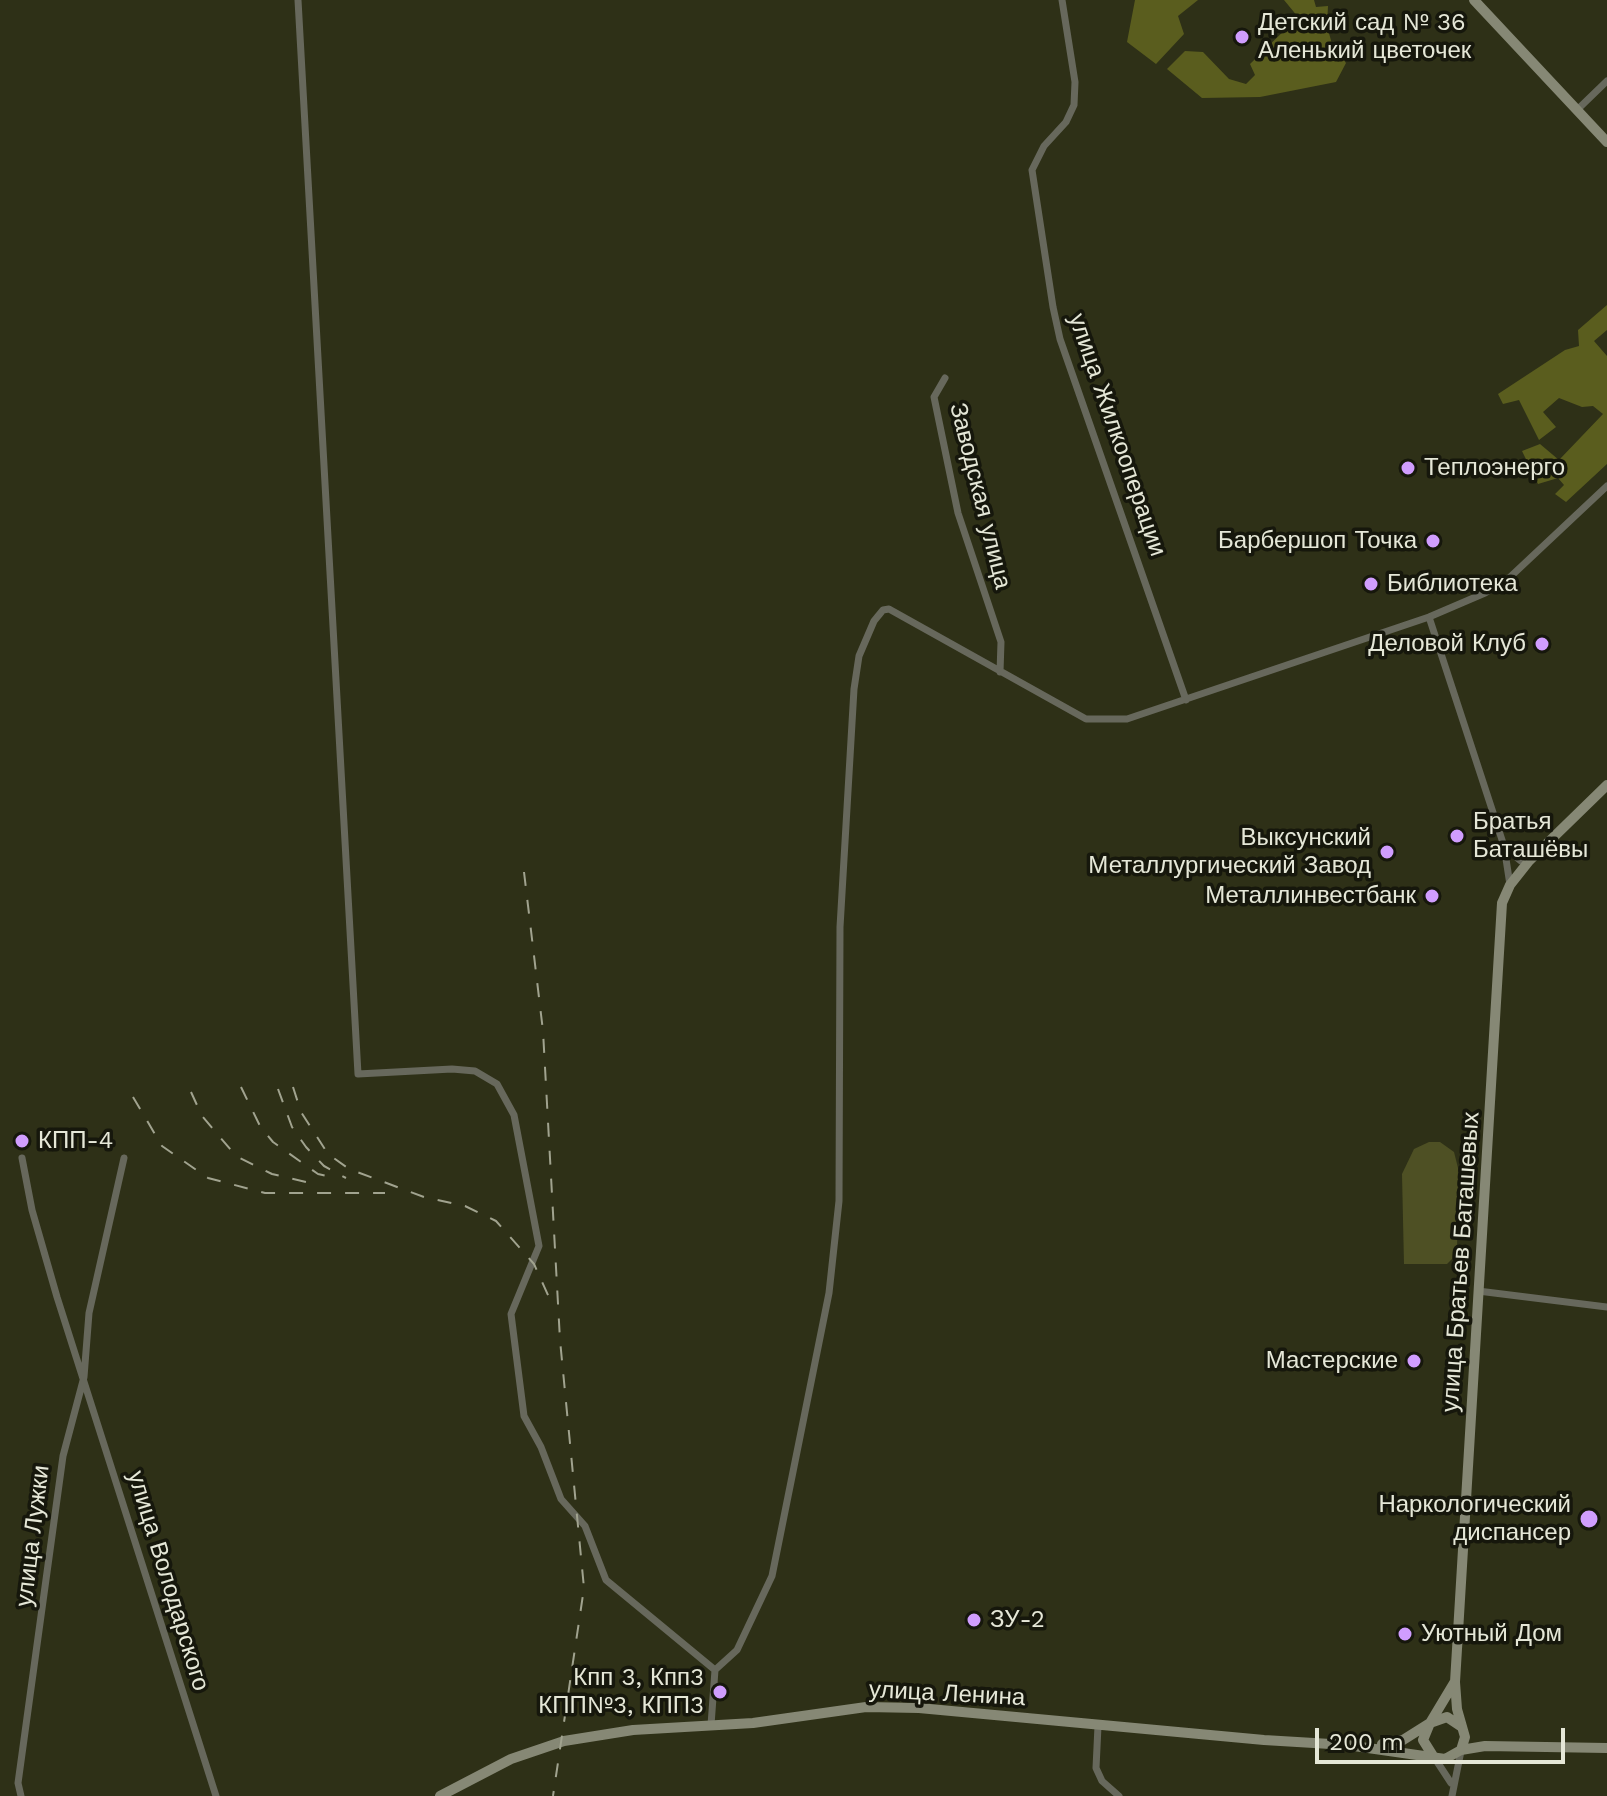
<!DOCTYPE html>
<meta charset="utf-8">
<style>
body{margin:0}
#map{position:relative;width:1607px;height:1796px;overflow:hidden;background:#2e3017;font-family:"Work Sans",sans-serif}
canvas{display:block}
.scale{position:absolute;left:1315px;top:1728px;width:250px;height:36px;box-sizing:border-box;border:4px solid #e5e7d7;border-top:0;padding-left:10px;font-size:24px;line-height:28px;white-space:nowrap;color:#e5e7d7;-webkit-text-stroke:6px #16170c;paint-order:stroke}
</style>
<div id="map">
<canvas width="1607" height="1796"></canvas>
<div class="scale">200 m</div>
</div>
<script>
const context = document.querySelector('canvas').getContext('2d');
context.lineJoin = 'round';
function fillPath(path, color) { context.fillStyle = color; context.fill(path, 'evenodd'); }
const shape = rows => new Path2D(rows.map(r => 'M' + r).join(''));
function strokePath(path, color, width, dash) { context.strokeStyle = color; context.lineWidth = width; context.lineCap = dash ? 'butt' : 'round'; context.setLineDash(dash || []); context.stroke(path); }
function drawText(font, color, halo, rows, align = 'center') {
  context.font = font + ' "Work Sans",sans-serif'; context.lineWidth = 7; context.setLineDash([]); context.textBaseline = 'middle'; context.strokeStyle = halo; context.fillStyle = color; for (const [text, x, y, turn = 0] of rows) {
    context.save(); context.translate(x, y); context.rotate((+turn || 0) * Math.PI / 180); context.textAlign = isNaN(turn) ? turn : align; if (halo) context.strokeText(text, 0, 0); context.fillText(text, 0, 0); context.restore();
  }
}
const green = shape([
 [1429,1142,1440,1142,1454,1152,1458,1168,1457,1254,1447,1264,1404,1264,1402,1174,1414,1149]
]);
const forest = shape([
 [1135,0,1198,0,1178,16,1184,34,1156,64,1127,42],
 [1284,0,1314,0,1316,7,1328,6,1327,26,1332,44,1346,63,1336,82,1260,97,1202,98,1167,69,1185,51,1203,52,1229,79,1246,84,1255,75,1250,64,1298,17],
 [1607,305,1607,330,1594,341,1607,356,1607,464,1566,502,1555,494,1564,485,1558,478,1538,484,1522,451,1540,444,1559,460,1603,414,1593,406,1582,407,1559,398,1543,412,1556,427,1539,440,1519,400,1503,404,1498,394,1565,350,1579,346,1578,330]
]);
const street = shape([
 [298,0,358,1074,452,1069,475,1071,497,1084,514,1115,539,1246,511,1314,524,1416,541,1447,561,1499,585,1526,606,1580,715,1670,737,1650,772,1576,829,1293,839,1201,840,927,854,689,859,656,874,621,883,610,889,609,1086,719,1127,719,1429,617,1485,593,1508,579,1607,486],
 [1062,0,1075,82,1074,105,1066,122,1044,146,1032,170,1053,307,1060,339,1186,700],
 [1577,110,1607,81],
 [945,378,934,397,958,513,1001,642,1000,672],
 [1429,617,1504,846,1510,885],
 [1504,847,1521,861,1529,861],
 [22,1158,32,1210,57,1297,216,1796],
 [1478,1291,1607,1307],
 [711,1725,715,1670],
 [1098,1726,1096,1768,1102,1781,1119,1796],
 [1434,1757,1451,1783],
 [21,1796,18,1783,63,1456,84,1377,89,1313,124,1158],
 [1452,1796,1461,1751]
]);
const secondary = shape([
 [1474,0,1607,142],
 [1382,1744,1403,1740,1430,1723,1454,1683],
 [1461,1750,1465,1737,1457,1709,1455,1682,1502,903,1510,885,1529,861,1607,785],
 [1433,1756,1423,1740,1430,1723,1447,1717,1462,1727],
 [440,1796,511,1759,564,1741,633,1730,753,1723,866,1707,919,1708,1264,1740,1347,1745,1445,1759,1461,1750,1485,1746,1607,1748]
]);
const rail = shape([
 [524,872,543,1031,560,1340,584,1588,553,1796],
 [241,1087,260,1126,273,1142,318,1174,331,1177],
 [293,1087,301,1112,328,1154,349,1169,424,1197,465,1206,496,1221,534,1264,552,1304],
 [278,1089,292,1127,306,1147,324,1166,346,1178],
 [191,1092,202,1116,236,1156,272,1174,319,1185],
 [133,1097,162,1146,208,1178,265,1193,385,1193]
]);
const markers = [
 [1242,37,8,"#d09dfe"],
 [1408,468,8,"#d09dfe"],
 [1433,541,8,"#d09dfe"],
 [1371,584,8,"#d09dfe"],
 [1542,644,8,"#d09dfe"],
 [1457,836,8,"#d09dfe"],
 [1387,852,8,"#d09dfe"],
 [1432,896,8,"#d09dfe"],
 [22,1141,8,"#d09dfe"],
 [1414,1361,8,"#d09dfe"],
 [1589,1519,10,"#d09dfe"],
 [974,1620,8,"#d09dfe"],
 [1405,1634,8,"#d09dfe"],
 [720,1692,8,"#d09dfe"]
];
const poiNames = [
 ["Детский сад № 36",1258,23],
 ["Аленький цветочек",1258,51],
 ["Теплоэнерго",1424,468],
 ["Барбершоп Точка",1417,541,"right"],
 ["Библиотека",1387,584],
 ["Деловой Клуб",1526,644,"right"],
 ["Братья",1473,822],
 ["Баташёвы",1473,850],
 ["Выксунский",1371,838,"right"],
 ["Металлургический Завод",1371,866,"right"],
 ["Металлинвестбанк",1416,896,"right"],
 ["КПП-4",38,1141],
 ["Мастерские",1398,1361,"right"],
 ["Наркологический",1571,1505,"right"],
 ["диспансер",1571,1533,"right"],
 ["ЗУ-2",990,1620],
 ["Уютный Дом",1421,1634],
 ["Кпп 3, Кпп3",704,1678,"right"],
 ["КПП№3, КПП3",704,1706,"right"]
];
const streetNames = [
 ["улица Жилкооперации",1117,435,71],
 ["Заводская улица",980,496,76],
 ["улица Братьев Баташевых",1461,1262,-86],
 ["улица Лужки",33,1536,-83],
 ["улица Володарского",168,1581,73],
 ["улица Ленина",947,1694,3]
];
fillPath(green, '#4e5024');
fillPath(forest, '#5a5d1e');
strokePath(street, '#67685c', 7);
strokePath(secondary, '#868875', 10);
strokePath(rail, '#a1a38f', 2, [14, 14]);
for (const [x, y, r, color] of markers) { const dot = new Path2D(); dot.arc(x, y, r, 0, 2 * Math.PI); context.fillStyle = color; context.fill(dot); strokePath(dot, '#16170c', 3); }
drawText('24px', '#e5e7d7', '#16170c', poiNames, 'left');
drawText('24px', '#e5e7d7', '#16170c', streetNames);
</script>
